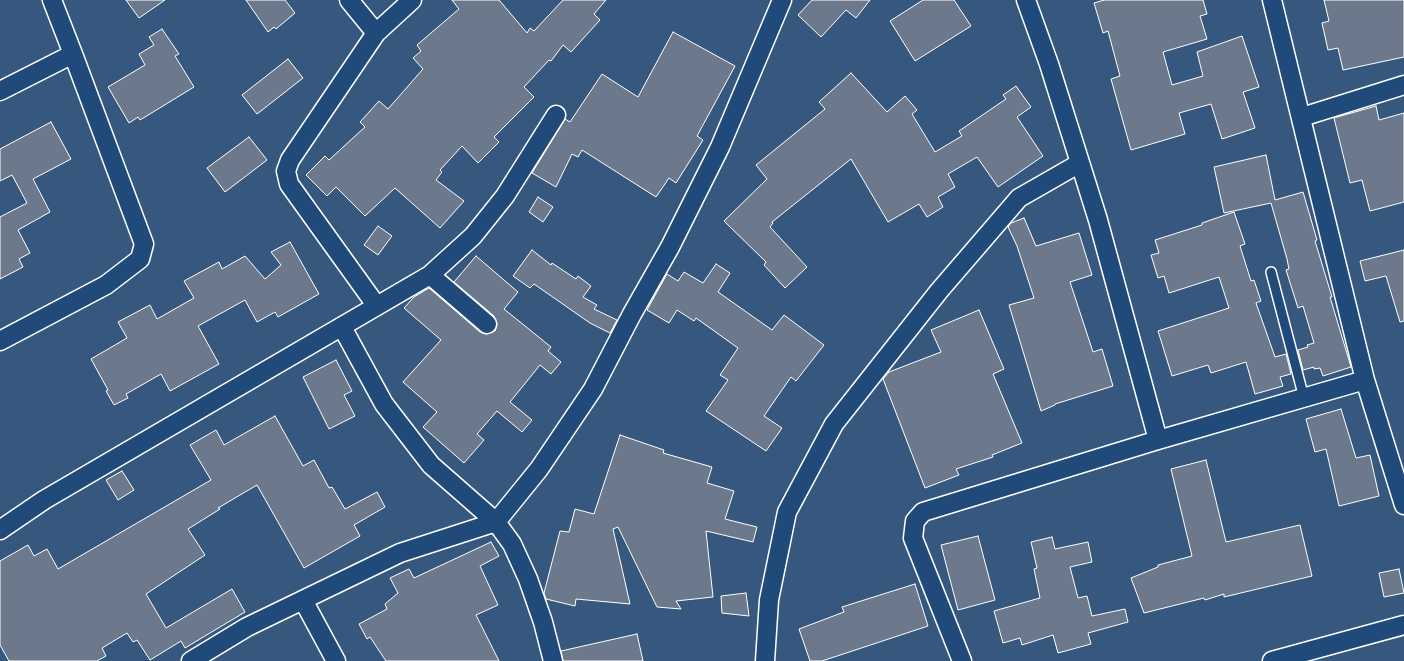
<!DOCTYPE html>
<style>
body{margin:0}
canvas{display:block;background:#36587f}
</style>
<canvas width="1404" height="661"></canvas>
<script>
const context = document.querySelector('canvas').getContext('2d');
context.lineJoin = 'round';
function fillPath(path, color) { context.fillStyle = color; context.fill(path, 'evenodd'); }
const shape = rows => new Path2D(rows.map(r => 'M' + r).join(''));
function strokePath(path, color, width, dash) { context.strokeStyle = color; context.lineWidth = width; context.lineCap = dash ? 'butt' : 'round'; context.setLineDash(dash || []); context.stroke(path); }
const building = shape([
 [126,0,165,0,139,18,126,0],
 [246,0,285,0,295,13,276,29,274,27,268,32,246,0],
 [452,0,499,0,527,33,530,28,534,31,563,0,606,0,594,14,600,20,571,52,563,45,551,61,549,60,524,87,534,97,494,137,499,142,478,163,462,146,440,170,442,172,436,180,464,201,440,228,395,188,365,216,336,187,327,196,306,175,325,156,329,160,365,127,360,122,379,101,388,109,423,69,413,58,421,51,417,45,459,9,452,0],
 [812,0,870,0,856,18,846,10,821,37,798,15,812,0],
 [923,0,954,0,971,26,915,61,890,21,923,0],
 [1104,0,1203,0,1207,14,1200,16,1207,39,1163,52,1172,85,1203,76,1197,52,1242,36,1259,87,1243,92,1255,128,1222,139,1211,104,1179,113,1185,134,1131,150,1111,79,1120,76,1108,31,1103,33,1094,3,1104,0],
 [1324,0,1404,0,1404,57,1343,70,1338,48,1328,50,1322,23,1329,21,1324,0],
 [162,29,179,54,175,56,194,87,140,120,138,117,129,123,108,87,145,65,139,54,154,45,149,37,162,29],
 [673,32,735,66,697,136,703,140,676,183,669,178,656,197,582,150,578,157,572,154,556,187,532,173,565,119,570,122,602,74,638,97,673,32],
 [288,59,303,78,257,114,242,95,288,59],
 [851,73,887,112,905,96,917,110,912,114,935,152,962,136,959,131,1006,99,1003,95,1016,86,1031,107,1017,117,1043,156,998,187,977,157,948,174,955,187,938,197,943,207,927,217,919,204,888,222,851,159,772,222,773,223,770,227,807,267,785,288,764,265,766,262,724,221,767,179,756,165,825,109,819,102,851,73],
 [1376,106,1379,120,1404,113,1404,202,1370,211,1362,180,1350,183,1334,118,1376,106],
 [51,122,71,159,33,179,50,212,18,230,30,253,19,259,23,267,0,279,0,217,27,203,12,175,0,181,0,149,51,122],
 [249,137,267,160,225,192,207,168,249,137],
 [1266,155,1275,200,1303,192,1317,240,1315,241,1332,297,1330,297,1351,367,1323,376,1320,368,1314,369,1314,367,1303,370,1298,350,1308,347,1307,345,1314,343,1303,306,1298,308,1286,270,1289,269,1287,259,1271,203,1224,213,1214,167,1266,155],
 [538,197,553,207,543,222,529,212,538,197],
 [1234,212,1245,244,1240,246,1251,281,1254,280,1261,301,1256,303,1275,357,1286,354,1291,374,1280,377,1283,386,1255,394,1246,362,1211,373,1208,365,1172,376,1158,331,1229,308,1219,277,1169,293,1164,276,1158,278,1151,255,1159,253,1155,240,1202,225,1202,223,1234,212],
 [1024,218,1036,246,1079,233,1092,275,1070,282,1093,352,1102,349,1113,386,1055,404,1055,405,1041,411,1009,305,1034,298,1017,246,1008,227,1011,223,1024,218],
 [378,226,392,236,378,255,364,245,378,226],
 [290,242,319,294,278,317,275,312,257,322,245,300,198,326,219,364,170,391,161,374,126,394,128,398,114,405,106,391,108,390,91,359,127,338,118,322,150,305,157,319,194,298,184,281,219,262,222,269,245,256,265,279,281,265,271,252,290,242],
 [532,250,551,265,552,263,576,279,578,276,591,286,583,297,597,305,594,309,617,320,610,333,590,323,534,284,530,288,513,276,532,250],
 [1404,250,1404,321,1400,322,1386,276,1365,281,1360,261,1404,250],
 [476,256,518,292,504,309,551,347,548,351,561,362,551,374,540,365,510,402,532,420,522,432,497,411,477,434,484,440,464,463,423,427,437,412,403,382,441,340,404,308,414,297,429,288,480,332,486,334,495,331,497,325,494,316,454,282,476,256],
 [716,264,730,273,718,292,772,330,784,315,824,345,796,381,791,377,764,416,782,428,766,451,706,411,728,380,720,375,738,348,696,318,694,321,677,310,669,323,647,310,667,274,678,281,684,272,703,283,716,264],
 [979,310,1004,369,993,374,1022,443,992,455,993,457,956,469,959,475,925,488,883,379,889,372,941,352,931,330,979,310],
 [336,360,352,391,344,395,355,416,329,429,303,377,336,360],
 [1341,409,1356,458,1370,455,1379,496,1339,506,1326,449,1315,452,1306,419,1341,409],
 [275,416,303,466,314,460,329,488,332,487,345,509,377,492,385,507,354,525,360,536,304,568,257,485,218,508,220,509,188,529,205,555,146,594,166,628,232,589,245,612,185,648,181,641,150,660,137,640,133,642,127,633,102,648,106,656,97,661,9,661,0,645,0,561,28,545,34,556,47,549,58,569,211,480,190,445,216,430,224,445,275,416],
 [620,435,664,450,663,453,712,467,707,483,734,491,725,519,757,527,753,542,706,531,713,597,676,601,681,609,657,607,618,527,613,529,630,604,576,599,575,606,546,599,544,593,560,531,569,532,575,509,594,514,620,435],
 [1206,460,1226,542,1300,525,1312,576,1224,597,1224,594,1205,600,1204,598,1144,613,1131,578,1158,567,1158,565,1192,556,1171,469,1206,460],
 [122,471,134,490,118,500,106,480,122,471],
 [978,536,995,600,958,610,941,545,978,536],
 [1052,537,1055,549,1088,542,1092,562,1070,567,1078,598,1087,596,1092,616,1125,609,1128,622,1088,633,1091,644,1058,653,1053,635,1022,645,1020,638,1003,643,994,611,1040,598,1034,569,1037,568,1031,542,1052,537],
 [491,542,499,556,480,566,498,605,476,615,499,661,386,661,370,637,367,639,359,624,387,609,385,604,398,593,390,578,409,569,414,578,491,542],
 [1399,569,1404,593,1384,597,1379,573,1399,569],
 [915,584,928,626,822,661,810,661,799,629,844,612,842,607,915,584],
 [746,593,749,616,722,613,721,596,746,593],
 [637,634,643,661,563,661,561,651,637,634]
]);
const lane = shape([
 [1271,272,1304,398]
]);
const street = shape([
 [349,0,376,33,290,160,286,171,289,184,376,305],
 [1026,0,1049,64,1098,220,1158,440],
 [1272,0,1365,380,1404,505],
 [376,33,412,0],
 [0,91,73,54],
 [1302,117,1404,85],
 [430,275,487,324],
 [342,327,384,404,431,465,496,522,512,544,528,579,543,622,553,661],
 [0,341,106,285,140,259,144,244,73,54,52,0],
 [0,530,44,500,430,275,473,236,505,196,556,115],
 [303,600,336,661],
 [191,661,247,627,400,553,496,522,539,469,593,389,632,314,670,247,720,147,782,0],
 [765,661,769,600,787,512,834,424,939,291,1019,198,1080,163],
 [962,661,913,538,915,521,923,512,1158,440,1365,380],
 [1272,661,1404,625]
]);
fillPath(building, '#6c788b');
strokePath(building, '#fff', 1);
strokePath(lane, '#fff', 12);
strokePath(street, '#fff', 21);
strokePath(lane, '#1f4a7a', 9);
strokePath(street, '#1f4a7a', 18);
</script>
